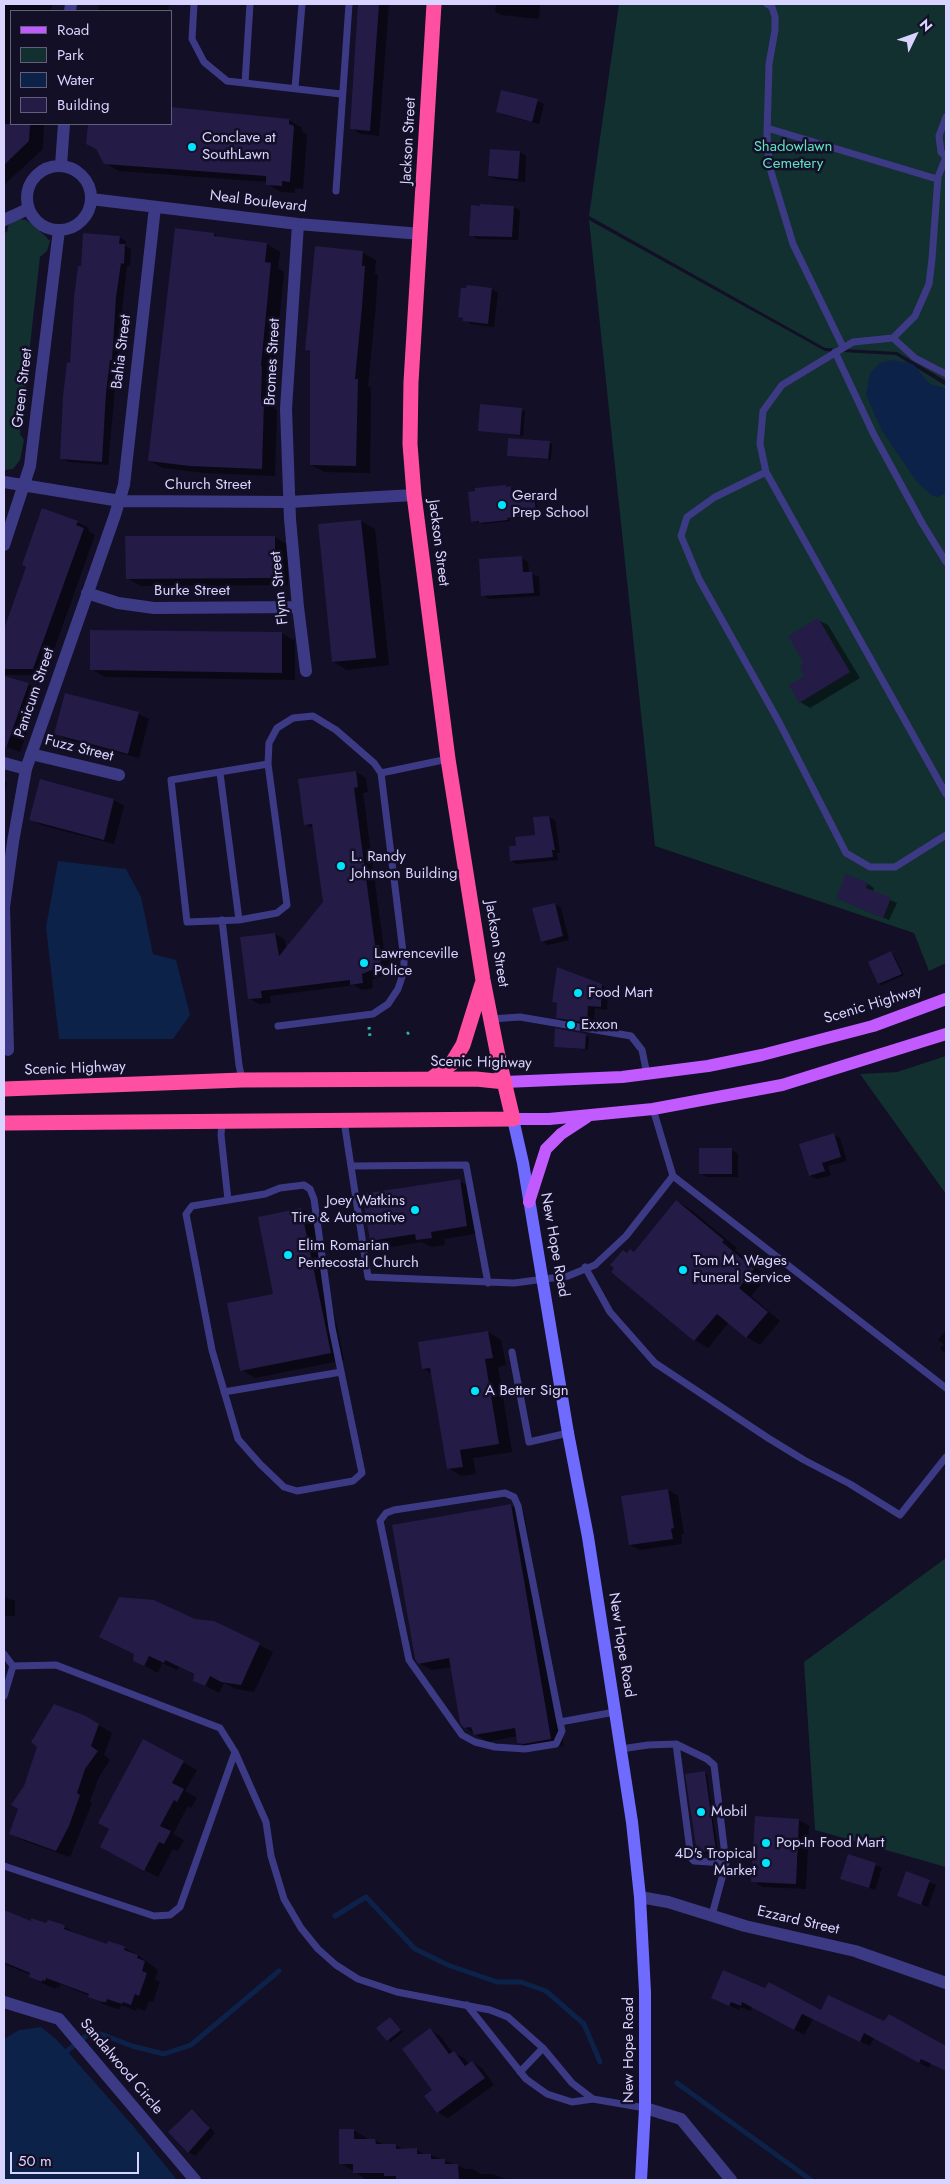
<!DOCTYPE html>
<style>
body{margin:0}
#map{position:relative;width:950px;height:2184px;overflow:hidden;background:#130f26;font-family:Jost,sans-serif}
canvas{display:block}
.frame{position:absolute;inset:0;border:5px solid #d9d4ff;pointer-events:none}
.legend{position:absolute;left:10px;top:10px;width:162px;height:115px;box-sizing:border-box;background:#130f26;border:1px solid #625e7d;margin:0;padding:6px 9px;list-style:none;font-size:15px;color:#d9d4ff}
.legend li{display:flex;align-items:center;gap:10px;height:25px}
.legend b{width:25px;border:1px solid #625e7d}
.north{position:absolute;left:890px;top:10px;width:50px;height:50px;-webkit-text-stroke:4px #130f26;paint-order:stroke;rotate:48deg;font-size:14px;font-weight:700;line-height:20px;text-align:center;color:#d9d4ff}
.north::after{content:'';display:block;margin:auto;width:18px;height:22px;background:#d9d4ff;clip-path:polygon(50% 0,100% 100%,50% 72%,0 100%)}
.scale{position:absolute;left:10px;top:2152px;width:129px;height:22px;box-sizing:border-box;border:2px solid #d9d4ff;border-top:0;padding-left:6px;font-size:15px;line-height:18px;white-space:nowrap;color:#d9d4ff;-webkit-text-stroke:4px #130f26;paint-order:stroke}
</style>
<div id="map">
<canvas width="950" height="2184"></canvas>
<div class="frame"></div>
<ul class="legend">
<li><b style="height:6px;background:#c25bff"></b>Road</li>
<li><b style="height:14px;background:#12302f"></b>Park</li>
<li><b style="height:14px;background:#0c2248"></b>Water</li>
<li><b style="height:14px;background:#241b47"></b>Building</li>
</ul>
<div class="north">N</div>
<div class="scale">50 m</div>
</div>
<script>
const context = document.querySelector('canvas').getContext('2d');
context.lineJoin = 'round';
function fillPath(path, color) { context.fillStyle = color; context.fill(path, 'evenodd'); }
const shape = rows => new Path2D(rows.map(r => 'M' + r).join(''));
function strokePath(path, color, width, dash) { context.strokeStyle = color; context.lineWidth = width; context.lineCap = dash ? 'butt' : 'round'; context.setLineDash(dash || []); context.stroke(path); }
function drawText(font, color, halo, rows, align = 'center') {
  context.font = font + ' Jost,sans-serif'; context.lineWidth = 5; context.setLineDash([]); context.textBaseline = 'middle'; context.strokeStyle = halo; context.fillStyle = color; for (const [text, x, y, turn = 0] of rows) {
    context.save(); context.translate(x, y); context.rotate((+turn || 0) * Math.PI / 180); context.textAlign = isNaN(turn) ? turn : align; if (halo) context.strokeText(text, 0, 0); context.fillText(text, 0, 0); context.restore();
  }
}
const green = shape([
 [619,4,946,4,946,381,897,352,825,348,589,216],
 [19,219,26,220,36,227,50,241,47,251,40,257,20,434,24,440,20,460,13,469,4,470,4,233,7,232,9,223],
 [589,220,825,351,896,355,946,386,946,963,929,971,914,933,655,846],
 [946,1056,946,1194,860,1074,897,1072],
 [946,1558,946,1867,815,1830,804,1662]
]);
const water = shape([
 [891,360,913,364,930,384,946,388,946,493,938,497,931,495,917,482,882,431,866,395,870,373,880,363],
 [58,861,126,869,141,897,153,954,176,960,190,1015,173,1039,59,1039,46,927],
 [41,2027,56,2039,67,2051,134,2127,177,2180,4,2180,4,2039,19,2030]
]);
const shadow = shape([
 [4,4,52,4,51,11,11,11,11,124,44,124,43,149,4,185],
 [99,4,169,4,168,11,98,11],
 [359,4,389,4,379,136,361,134,351,128],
 [496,4,540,4,539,19,501,15,495,12],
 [537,101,544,104,539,124,504,115,497,111],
 [289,120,302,128,302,132,307,135,303,189,295,188,295,193,281,192,267,184,267,182,119,171,105,163,99,150,87,144,89,124,171,124],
 [520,152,526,156,525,182,496,179,489,176],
 [514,207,520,211,518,240,477,239,471,235],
 [214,234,222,239,267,244,280,252,278,268,284,272,274,374,276,375,274,408,277,410,275,476,204,473,163,468,150,461],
 [119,237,126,241,125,246,131,249,130,266,127,266,123,301,108,465,68,462,61,458,82,267],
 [316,248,363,253,376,260,375,274,378,275,375,315,368,386,371,388,370,473,325,472,311,465,311,353,306,350],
 [491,289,498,293,494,327,471,324,460,316],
 [481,406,525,411,523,436,479,430],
 [549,442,552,444,551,460,508,456],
 [505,486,514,489,515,498,534,496,536,498,538,514,528,515,529,517,510,519,510,521,483,524,473,521,476,492],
 [361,521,375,529,389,665,347,670,334,662],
 [77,522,89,528,88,531,95,535,45,675,4,675,4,633,27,567],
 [275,537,288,545,288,585,141,586,127,578],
 [522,558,528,562,529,573,539,577,540,596,489,599,483,595],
 [818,620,828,625,860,678,810,708,800,702,806,676,806,664],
 [282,633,295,641,295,680,105,677,91,669],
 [4,678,28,684,42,692,20,752,4,746],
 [66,694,139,714,149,719,139,758,66,739,56,733],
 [356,772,366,778,368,792,363,793,384,950,389,952,391,967,382,976,372,980,373,988,362,990,354,985,270,996,271,1003,259,1004,249,998,275,934,285,940,286,948,324,903,314,829,305,824],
 [4,780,7,782,4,802],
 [41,781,114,800,124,806,114,844,41,825,31,819],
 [549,817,555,820,560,853,557,853,558,860,517,864,512,861,517,847,536,836],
 [847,876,868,884,874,888,873,892,897,903,889,920,844,901],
 [555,904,561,908,569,940,548,945,542,941],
 [891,953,894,955,904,975,882,985,879,984],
 [602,985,608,989,607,1010,595,1008,593,1026,563,1021,557,1017,558,1004,554,1001],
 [556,1030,589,1037,588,1050,555,1046],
 [834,1135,840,1138,847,1161,828,1166,831,1175,817,1179,810,1176],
 [731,1150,738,1154,738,1177,707,1177,700,1173],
 [459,1181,473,1188,480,1233,444,1239,445,1245,431,1247,422,1242,384,1248,371,1240],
 [676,1201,690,1209,737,1248,735,1250,767,1277,751,1296,780,1321,760,1345,747,1337,729,1322,708,1348,695,1340,613,1272,628,1254,635,1253],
 [301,1209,314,1217,344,1360,255,1378,242,1370,275,1295],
 [946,1330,946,1354,940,1349,944,1344,938,1340],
 [488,1332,501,1340,506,1365,498,1367,512,1452,473,1458,476,1474,462,1476,448,1468,432,1374,423,1368],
 [668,1490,678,1496,684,1534,681,1534,682,1544,640,1550,630,1545],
 [511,1506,524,1513,564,1746,531,1750,518,1742,517,1736,487,1742,465,1727,452,1667,432,1670,419,1663],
 [4,1597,15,1601,15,1616,4,1616],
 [194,1621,214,1622,273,1652,254,1692,236,1689,224,1683,219,1693,195,1680,195,1675,179,1667,177,1670,162,1663,158,1673,134,1660],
 [86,1717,112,1733,104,1755,110,1760,99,1777,90,1801,92,1803,70,1857,24,1841,10,1833,39,1746],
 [183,1762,197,1770,185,1791,197,1798,191,1808,188,1806,173,1834,184,1840,178,1851,173,1849,158,1877,115,1855],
 [704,1772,707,1774,718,1852,701,1854,698,1853],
 [756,1818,799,1820,809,1826,806,1889,763,1887,753,1881],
 [849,1855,882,1868,875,1890,841,1878],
 [907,1873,936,1885,928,1907,899,1895],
 [4,1911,31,1923,61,1925,76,1933,108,1946,121,1946,138,1955,158,1970,155,1979,160,1982,153,2002,149,2001,145,2011,137,2008,136,2011,121,2005,120,2009,117,2009,103,2004,90,1996,60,1984,59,1988,56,1987,55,1989,44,1984,30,1977,31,1975,4,1964],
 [713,1997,821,2012,885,2023,945,2047,946,2043,946,2071,931,2063,929,2068,874,2038,870,2046,813,2019,804,2035,752,2007,751,2011,741,2007,739,2010],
 [390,2018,403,2032,391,2042,388,2040],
 [430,2030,440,2036,453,2053,464,2058,469,2064,472,2062,482,2068,494,2085,448,2118,438,2112,426,2096,434,2090],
 [192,2111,198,2114,215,2133,195,2156,189,2152],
 [353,2130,367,2138,367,2140,375,2140,384,2145,396,2145,404,2150,417,2150,426,2155,431,2155,466,2169,472,2169,481,2174,493,2174,508,2180,367,2180,341,2163]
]);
const stream = shape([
 [335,1916,366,1897,415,1949,448,1965,497,1982,521,1982,546,1991,584,2024,600,2062],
 [67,2051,87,2035,101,2034,132,2046,164,2054,191,2045,279,1971],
 [677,2083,811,2180]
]);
const building = shape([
 [358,4,379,4,370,131,350,129],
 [501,90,538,99,532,122,496,112],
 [171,107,289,119,289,124,294,126,290,182,282,181,282,186,266,185,266,176,104,164,96,149,86,144,88,124,171,124],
 [4,124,30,124,29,141,4,165],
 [490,149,520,151,518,179,488,176],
 [480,204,514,206,512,237,469,236,471,205,480,206],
 [175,228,214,233,214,236,267,243,265,262,271,263,261,366,262,366,261,401,264,401,262,469,190,466,148,461],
 [83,233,120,236,119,244,125,244,124,264,121,263,116,297,112,360,110,360,106,393,102,462,60,459,63,396,67,362,70,363,74,297,78,266,81,266],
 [315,246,363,251,362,266,365,266,362,307,355,379,358,379,356,466,310,465,310,351,305,350],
 [467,285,492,288,488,324,463,321,463,318,458,317,461,288,466,288],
 [480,404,522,408,520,435,478,431],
 [508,438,550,441,548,459,507,456],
 [506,485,506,487,511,486,512,497,534,495,536,512,526,514,526,516,507,518,508,520,479,523,479,521,471,522,468,492,475,491,475,488],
 [42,508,78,521,76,525,84,528,33,669,4,669,4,629,26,567,22,565],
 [361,520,376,658,332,662,318,524],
 [125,536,275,536,275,578,126,579],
 [522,556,523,572,532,572,534,593,481,596,479,559],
 [818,618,850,672,799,703,789,685,804,676,799,666,804,663,788,636],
 [90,630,282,632,282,673,90,670],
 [4,676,29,683,6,748,4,747],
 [65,693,139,712,128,754,54,734],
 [356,771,358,787,354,788,375,945,379,945,381,961,372,970,362,974,363,983,350,985,350,980,261,991,262,998,248,999,240,937,275,933,279,956,323,902,312,824,304,825,298,779],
 [40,779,114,799,104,840,29,820],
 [549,816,555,850,552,850,553,857,510,861,509,846,516,846,515,837,535,835,533,817],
 [846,874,868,883,866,888,891,898,883,918,836,898],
 [555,903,563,936,541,942,532,908],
 [891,951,902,974,878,984,868,962],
 [557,967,602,984,601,1007,588,1006,587,1023,556,1018,557,1003,552,1002],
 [555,1028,586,1034,585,1049,554,1047],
 [834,1133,841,1157,822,1163,825,1171,809,1176,799,1144],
 [699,1148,732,1148,732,1174,699,1174],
 [460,1179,467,1226,431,1232,432,1238,416,1240,415,1234,370,1241,362,1194],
 [676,1200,724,1240,722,1242,754,1269,739,1288,768,1312,746,1338,717,1314,694,1341,611,1272,614,1268,610,1265,623,1250,627,1253,630,1249,634,1252],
 [301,1208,331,1353,240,1371,227,1303,273,1294,258,1217],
 [488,1331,493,1358,485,1359,499,1444,460,1450,463,1467,447,1469,430,1368,422,1369,418,1342],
 [668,1489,674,1528,671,1529,673,1539,629,1545,621,1496],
 [511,1504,551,1739,523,1744,517,1743,515,1728,474,1735,471,1727,464,1728,460,1723,449,1658,418,1664,415,1659,392,1525],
 [119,1597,154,1600,195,1619,214,1621,260,1643,241,1685,221,1682,210,1676,205,1686,193,1681,194,1674,165,1660,164,1663,149,1656,144,1666,133,1661,134,1654,99,1637],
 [54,1704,86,1716,99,1724,91,1746,98,1751,85,1769,77,1793,80,1795,69,1826,56,1851,9,1834,18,1809,11,1805,24,1786,37,1747,31,1742],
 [143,1739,184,1761,172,1783,184,1789,177,1802,174,1800,160,1826,171,1831,164,1844,159,1842,144,1871,100,1847,109,1829,98,1823],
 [705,1771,716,1851,697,1853,685,1774],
 [755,1816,799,1819,796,1884,751,1882],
 [848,1854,876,1863,869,1888,840,1879],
 [906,1871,930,1880,921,1905,897,1896],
 [4,1910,31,1921,31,1918,46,1923,48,1920,62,1924,65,1926,64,1929,107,1944,108,1941,121,1945,125,1947,124,1950,138,1955,137,1958,145,1961,142,1971,147,1973,139,1996,135,1994,131,2005,123,2002,122,2004,107,1999,106,2002,102,2002,88,1997,89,1994,46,1978,45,1981,42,1980,42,1982,29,1977,30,1973,4,1962],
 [723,1970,765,1988,769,1982,821,2010,828,1995,884,2021,889,2014,946,2046,946,2071,921,2059,919,2063,864,2033,860,2042,802,2014,794,2030,742,2002,741,2006,731,2002,729,2006,711,1998],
 [390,2017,401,2030,387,2041,376,2028],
 [430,2028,449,2054,454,2051,465,2066,472,2061,485,2078,437,2113,424,2096,432,2090,402,2049],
 [192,2109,210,2128,188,2153,168,2132],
 [339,2129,354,2129,354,2139,375,2139,376,2144,396,2144,396,2149,417,2148,417,2154,431,2154,431,2159,445,2159,445,2164,458,2164,459,2180,396,2180,396,2176,384,2176,384,2173,353,2173,353,2164,339,2164]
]);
const path = shape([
 [369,1027,370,1037],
 [407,1034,412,1030]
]);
const lane = shape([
 [194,4,192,39,204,62,227,81,341,94],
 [767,4,772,7,775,17,775,30,769,64,767,135,769,165,793,244,843,347],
 [245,83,250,4],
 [295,88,302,4],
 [946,117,939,136,941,152,946,157],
 [767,128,937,179],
 [336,191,349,4],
 [893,338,915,358,946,374],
 [835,352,874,435,922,523,946,562],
 [766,472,760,444,763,411,782,385,853,342,893,338,915,316,929,284,932,259,938,177,946,157],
 [268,764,287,905,277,913,239,920,187,922,171,780,268,764,269,743,277,728,293,718,313,716,336,730,374,763,381,773,404,960,404,971,398,989,388,1004,373,1014,278,1026],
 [220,773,239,920],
 [381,773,448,759],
 [946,794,766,472,715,497,687,517,681,536,699,579,779,722,846,853,870,867,895,867,946,835],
 [222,920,239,1065,242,1080],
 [491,1019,520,1017,631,1036,642,1050,647,1074],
 [344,1121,368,1277,514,1283,568,1276,595,1265,626,1236,673,1176,653,1109],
 [222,1122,221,1135,228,1200],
 [351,1166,466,1165,488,1283],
 [673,1176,946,1388],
 [304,1185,310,1189,314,1199,332,1328,362,1473,353,1481,297,1491,284,1487,260,1464,238,1439,212,1350,186,1214,192,1206,265,1194,280,1188,304,1185],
 [585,1267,610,1312,655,1363,768,1438,804,1460,850,1484,900,1515,946,1457],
 [512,1352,529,1442,568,1433],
 [224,1392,341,1372],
 [4,1654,13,1666],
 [4,1696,13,1666,56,1665,220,1728,235,1752,266,1822,271,1856,284,1899,301,1928,318,1949,336,1965,358,1979,397,1992,490,2010,508,2017,543,2048,572,2083,593,2099],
 [560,1722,562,1731,556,1744,525,1749,495,1747,475,1742,462,1735,409,1660,380,1521,386,1513,394,1510,505,1493,514,1497,518,1506,560,1722,615,1712],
 [676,1744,691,1858,694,1861,726,1863],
 [621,1749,648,1745,676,1744,707,1759,714,1765,726,1863,712,1915],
 [4,1866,154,1916,170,1915,180,1907,235,1752],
 [467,2005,526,2079,547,2094,572,2102,593,2099,645,2108],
 [520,2072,543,2048]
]);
const street = shape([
 [70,11,71,4],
 [61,165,64,124],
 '27 198a32 32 0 1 1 64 0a32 32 0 1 1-64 0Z',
 [91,199,298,224,421,234],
 [4,220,28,209],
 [298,224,286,409,290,519,298,607,306,671],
 [4,482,120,501,289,502,414,495],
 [4,545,30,466,59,230],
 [87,593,118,603,154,608,298,607],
 [31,754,119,775],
 [4,763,26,769],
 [8,1050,4,907,13,842,26,769,115,515,124,485,155,207],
 [640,1897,668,1902,745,1926,855,1951,946,1983],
 [4,2002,59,2019,195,2180],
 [645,2108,681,2119,731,2180]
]);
const secondary = shape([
 [513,1119,523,1163,568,1433,588,1537,632,1822,640,1897,645,1992,645,2108,641,2180]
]);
const primary = shape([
 [505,1082,622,1077,708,1066,762,1055,873,1026,946,999],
 [513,1119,549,1119,653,1109,782,1085,946,1034],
 [529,1202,546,1149,561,1134,587,1117]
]);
const highway = shape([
 [431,1079,452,1063,463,1045,482,984],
 [4,1089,242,1080,476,1079,505,1082],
 [4,1123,513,1119,498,1056,483,980,448,759,414,495,410,444,411,382,434,4]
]);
const markers = [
 [192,147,5,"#00e5ff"],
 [502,505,5,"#00e5ff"],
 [341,866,5,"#00e5ff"],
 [364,963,5,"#00e5ff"],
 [578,993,5,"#00e5ff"],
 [571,1025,5,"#00e5ff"],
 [415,1210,5,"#00e5ff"],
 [288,1255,5,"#00e5ff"],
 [683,1270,5,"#00e5ff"],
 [475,1391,5,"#00e5ff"],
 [701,1812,5,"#00e5ff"],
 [766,1843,5,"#00e5ff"],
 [766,1863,5,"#00e5ff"]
];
const poiNames = [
 ["Conclave at",202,138],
 ["SouthLawn",202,155],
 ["Gerard",512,496],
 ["Prep School",512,513],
 ["L. Randy",351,857],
 ["Johnson Building",351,874],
 ["Lawrenceville",374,954],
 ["Police",374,971],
 ["Food Mart",588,993],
 ["Exxon",581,1025],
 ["Joey Watkins",405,1201,"right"],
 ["Tire & Automotive",405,1218,"right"],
 ["Elim Romarian",298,1246],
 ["Pentecostal Church",298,1263],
 ["Tom M. Wages",693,1261],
 ["Funeral Service",693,1278],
 ["A Better Sign",485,1391],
 ["Mobil",711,1812],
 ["Pop-In Food Mart",776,1843],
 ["4D's Tropical",756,1854,"right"],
 ["Market",756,1871,"right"]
];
const streetNames = [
 ["Jackson Street",409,141,-87],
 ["Neal Boulevard",258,202,7],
 ["Bahia Street",122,352,-83],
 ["Bromes Street",273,362,-87],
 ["Green Street",23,388,-83],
 ["Church Street",208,485],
 ["Jackson Street",438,543,83],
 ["Flynn Street",280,588,-96],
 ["Burke Street",192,591],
 ["Panicum Street",35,693,-71],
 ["Fuzz Street",79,749,14],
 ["Jackson Street",496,944,81],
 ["Scenic Highway",873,1005,-17],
 ["Scenic Highway",481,1063,1],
 ["Scenic Highway",75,1069,-2],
 ["New Hope Road",554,1245,80],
 ["New Hope Road",621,1645,81],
 ["Ezzard Street",798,1921,13],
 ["New Hope Road",629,2050,-90],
 ["Sandalwood Circle",121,2067,50]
];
const parkNames = [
 ["Shadowlawn",793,147],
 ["Cemetery",793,164]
];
fillPath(green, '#12302f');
fillPath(water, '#0c2248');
fillPath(shadow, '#0007');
strokePath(stream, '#0c2248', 5);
fillPath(building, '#241b47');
strokePath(path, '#2fb8b0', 3, [2.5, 4]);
strokePath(lane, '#3d3a85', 7);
strokePath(street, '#3d3a85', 12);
strokePath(secondary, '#6f6bff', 12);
strokePath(primary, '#c25bff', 12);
strokePath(highway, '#ff4fa3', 15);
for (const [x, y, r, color] of markers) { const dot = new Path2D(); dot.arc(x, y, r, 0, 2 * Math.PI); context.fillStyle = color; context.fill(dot); strokePath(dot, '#130f26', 2); }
drawText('15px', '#d9d4ff', '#130f26', poiNames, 'left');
drawText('15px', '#d9d4ff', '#130f26', streetNames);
drawText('15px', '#5fe0c0', '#130f26', parkNames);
</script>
